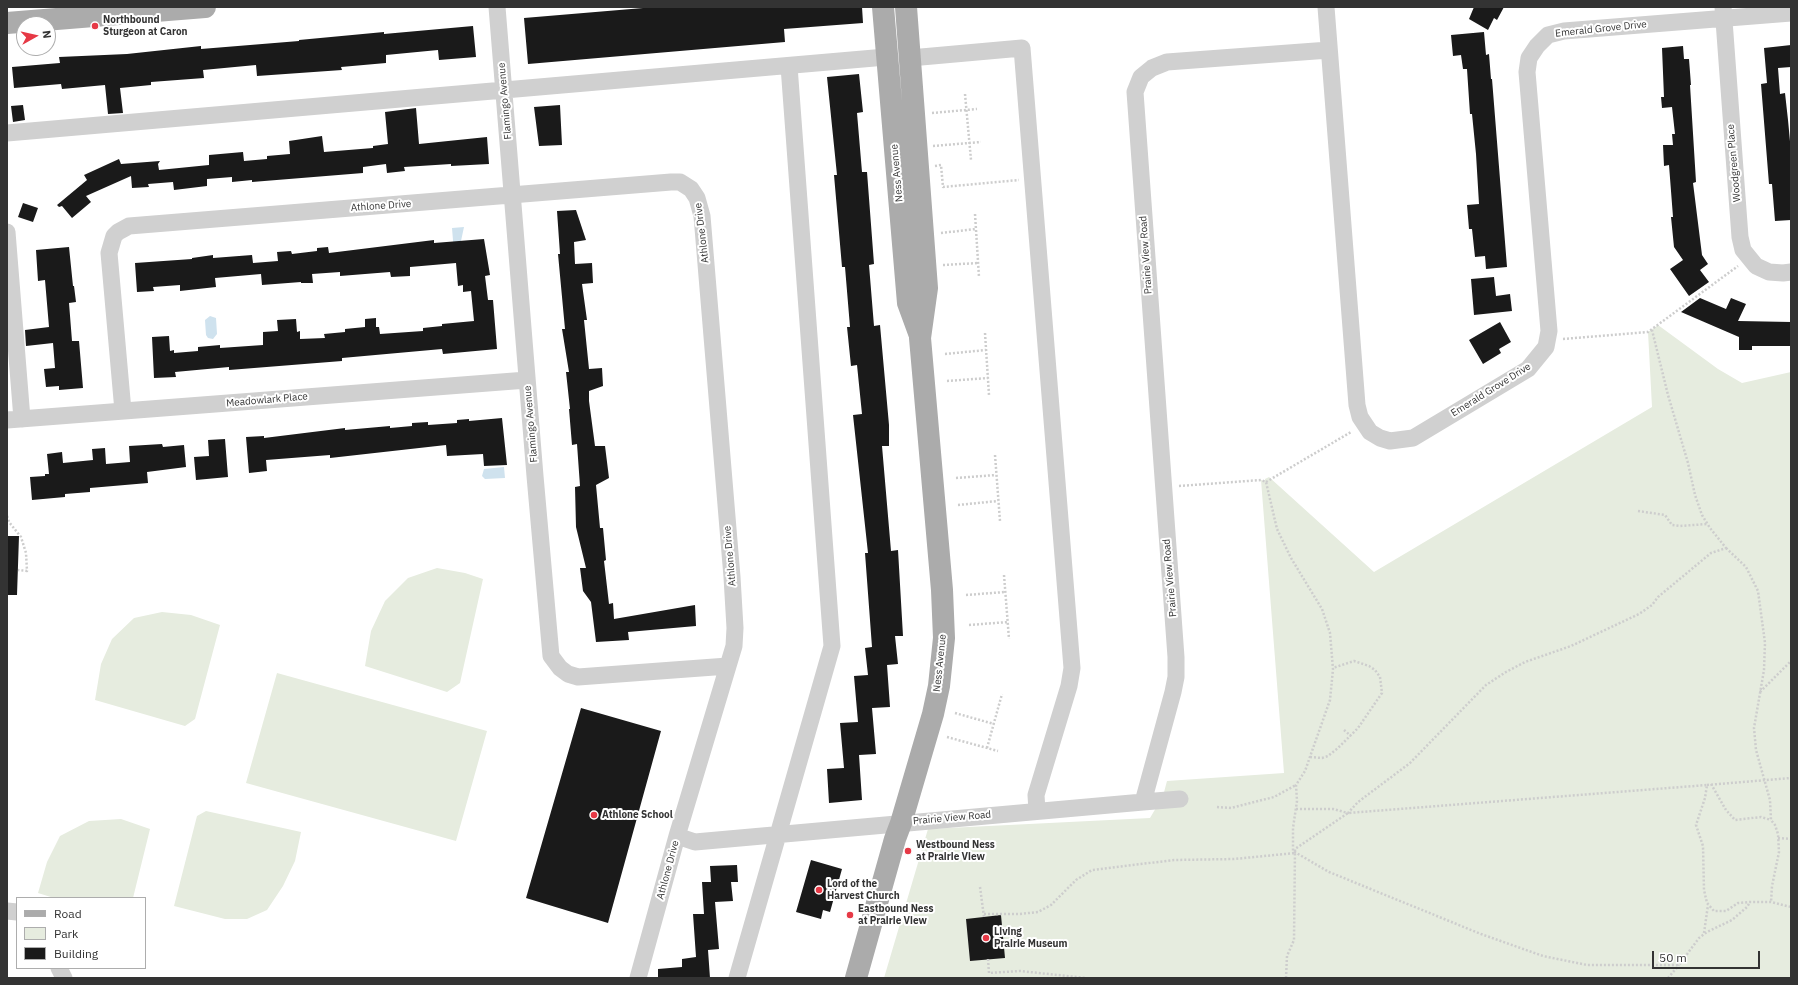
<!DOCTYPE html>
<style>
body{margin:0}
#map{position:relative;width:1798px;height:985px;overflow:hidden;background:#fff;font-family:"IBM Plex Sans",sans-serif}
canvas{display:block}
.frame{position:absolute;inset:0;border:8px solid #333;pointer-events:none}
.legend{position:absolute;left:16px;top:897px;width:130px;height:72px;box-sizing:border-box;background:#fff;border:1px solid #adadad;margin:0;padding:5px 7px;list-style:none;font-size:12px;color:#333}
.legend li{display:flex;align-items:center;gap:8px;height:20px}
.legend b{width:20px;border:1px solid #adadad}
.north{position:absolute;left:16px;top:16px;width:40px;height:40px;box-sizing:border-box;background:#fff;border:1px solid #adadad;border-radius:50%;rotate:82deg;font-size:11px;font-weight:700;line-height:16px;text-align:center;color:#333}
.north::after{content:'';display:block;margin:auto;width:14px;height:18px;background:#e63946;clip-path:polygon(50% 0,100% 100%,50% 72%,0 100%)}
.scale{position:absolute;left:1652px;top:951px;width:108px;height:18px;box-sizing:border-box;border:2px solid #333;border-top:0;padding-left:5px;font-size:12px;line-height:14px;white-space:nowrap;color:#333;-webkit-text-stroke:3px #fff;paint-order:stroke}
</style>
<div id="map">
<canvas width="1798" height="985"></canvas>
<div class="frame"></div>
<ul class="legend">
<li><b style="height:5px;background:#ababab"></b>Road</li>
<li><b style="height:11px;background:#e6ecdf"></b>Park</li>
<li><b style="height:11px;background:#1a1a1a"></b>Building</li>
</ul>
<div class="north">N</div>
<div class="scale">50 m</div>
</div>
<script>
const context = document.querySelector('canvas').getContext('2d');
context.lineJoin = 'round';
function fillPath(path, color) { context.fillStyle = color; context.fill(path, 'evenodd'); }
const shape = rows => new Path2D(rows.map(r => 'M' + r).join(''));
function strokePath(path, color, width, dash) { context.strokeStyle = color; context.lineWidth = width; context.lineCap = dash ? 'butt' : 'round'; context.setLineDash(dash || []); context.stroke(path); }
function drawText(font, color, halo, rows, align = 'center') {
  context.font = font + ' "IBM Plex Sans",sans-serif'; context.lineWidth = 4; context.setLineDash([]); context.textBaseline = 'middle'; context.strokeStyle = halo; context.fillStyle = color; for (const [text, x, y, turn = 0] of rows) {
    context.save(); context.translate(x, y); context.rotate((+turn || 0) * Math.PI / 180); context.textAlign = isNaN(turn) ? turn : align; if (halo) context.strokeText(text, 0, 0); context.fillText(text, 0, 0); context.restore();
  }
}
const green = shape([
 [1658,325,1718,369,1742,383,1791,372,1791,978,884,978,928,829,1150,818,1163,796,1167,781,1284,773,1261,480,1265,481,1265,479,1269,477,1374,572,1652,407,1648,332],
 [437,568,465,573,483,579,460,683,447,692,365,666,371,631,385,601,408,578],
 [162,612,191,615,220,625,195,719,185,726,95,700,101,664,112,639,134,618],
 [277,673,487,731,456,841,246,783],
 [206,811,301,832,295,861,283,886,267,910,247,919,225,919,174,906,197,816],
 [121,819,150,829,133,898,54,898,38,893,47,862,60,836,89,821]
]);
const water = shape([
 [464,227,461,241,454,253,452,228],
 [210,316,216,318,217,334,213,339,208,338,206,335,205,320],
 [504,467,505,478,485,479,482,476,484,469]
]);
const building = shape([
 [655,7,862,7,863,23,784,29,785,42,528,64,524,18],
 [1474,7,1504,7,1497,20,1494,18,1488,30,1469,19],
 [473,26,476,57,439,60,438,50,386,55,386,63,341,67,342,70,257,76,256,65,203,70,204,78,151,82,151,85,120,88,123,113,108,114,105,85,62,89,61,84,14,88,12,67,60,63,59,57,127,54,201,46,201,49,299,41,299,40,384,32,384,34],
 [1484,32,1486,55,1489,54,1491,79,1492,79,1507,267,1486,269,1485,256,1475,257,1472,229,1469,229,1467,205,1479,204,1476,154,1472,114,1470,114,1467,69,1463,69,1461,55,1453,56,1451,35],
 [1791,45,1791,67,1778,68,1780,94,1785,93,1788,120,1791,152,1791,220,1775,221,1772,184,1769,184,1761,84,1767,83,1764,48],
 [1683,46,1684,59,1689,59,1691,85,1690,85,1696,182,1693,183,1702,255,1708,264,1700,270,1709,282,1689,296,1670,269,1683,260,1674,247,1671,217,1673,217,1669,165,1664,166,1663,145,1673,145,1672,134,1675,134,1672,107,1662,108,1661,97,1664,97,1662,48],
 [859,74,863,112,857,113,862,172,867,172,874,264,869,265,874,326,880,325,889,425,889,446,882,446,891,551,898,550,903,636,895,636,898,664,887,665,890,707,872,708,876,754,859,755,862,800,829,803,827,769,844,768,840,723,858,722,854,676,868,675,865,648,872,647,865,553,868,553,853,415,862,414,857,365,851,366,847,327,850,327,845,267,842,267,834,175,837,175,827,77],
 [23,105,25,120,13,122,11,106],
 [560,105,562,145,539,146,534,107],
 [416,108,419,144,487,137,489,164,451,166,451,164,404,167,405,171,387,173,386,164,363,167,363,173,252,182,252,180,232,182,232,177,207,179,207,186,174,190,173,182,148,184,149,187,132,188,131,176,86,196,91,202,72,218,62,206,59,207,57,205,87,180,84,175,119,159,121,164,160,161,158,164,159,170,209,165,209,155,243,152,244,161,267,159,267,156,290,154,289,141,322,136,324,152,373,148,373,146,388,144,385,112],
 [23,203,38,208,33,222,18,217],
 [576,210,586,240,574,242,575,264,592,263,593,283,582,284,587,320,584,320,589,369,602,368,603,386,589,391,589,401,595,446,605,446,609,478,596,485,600,528,603,528,606,560,604,561,609,604,613,603,614,619,695,605,696,626,628,632,629,640,596,642,591,602,583,591,580,568,586,568,576,527,575,487,580,486,577,444,572,445,569,409,570,409,566,372,569,372,562,329,565,329,558,254,560,254,557,211],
 [484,239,490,275,485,276,488,300,493,300,497,349,443,354,442,349,342,358,342,361,229,370,229,367,175,372,176,377,154,378,152,337,169,336,170,351,174,350,174,353,198,351,198,347,220,345,220,348,263,345,263,332,278,331,277,320,296,319,297,332,300,331,300,339,325,338,324,334,345,332,345,329,365,327,365,319,376,318,376,327,379,327,380,334,423,331,423,328,442,326,442,324,474,321,471,291,463,292,463,285,458,286,456,263,410,267,410,276,391,277,390,272,340,276,340,272,312,274,313,283,301,283,301,282,262,285,261,274,215,278,216,287,180,291,180,285,153,287,154,291,137,292,135,263,192,259,192,258,213,255,213,258,252,255,253,263,278,261,277,252,291,251,292,254,317,251,317,248,328,247,329,253,434,240,434,243],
 [69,247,73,286,74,286,76,302,69,303,72,341,79,341,83,388,59,390,59,386,46,387,44,369,55,368,53,343,26,346,25,330,49,327,45,280,38,281,36,250],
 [1494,277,1496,296,1510,294,1512,311,1474,315,1471,279],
 [1700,298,1726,309,1731,298,1746,304,1738,321,1791,322,1791,346,1752,346,1752,350,1739,350,1739,337,1681,312],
 [1500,322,1511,342,1499,349,1501,353,1483,364,1469,340],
 [502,418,507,465,484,466,483,454,447,456,446,445,330,458,330,455,266,460,267,471,249,473,246,437,264,436,264,438,345,428,345,430,390,426,390,428,412,426,412,423,428,422,428,425,457,423,457,420,469,419,469,421],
 [225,439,228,477,196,480,194,457,209,456,208,440],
 [162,444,163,447,184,445,186,467,147,472,148,483,90,488,90,492,65,494,65,497,32,500,30,477,45,476,45,474,49,474,47,454,62,452,63,463,93,460,92,449,105,448,106,464,130,462,129,446],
 [7,536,19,536,17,595,7,595],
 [581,708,661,731,608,923,526,898],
 [811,860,842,869,830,912,823,910,821,919,796,912],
 [737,865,738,882,731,882,733,901,715,902,719,949,708,950,710,978,658,978,658,969,682,967,682,959,696,957,693,914,704,914,702,882,711,882,710,866],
 [1001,915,1005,958,970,961,966,919]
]);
const path = shape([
 [965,94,971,160],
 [932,113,977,109],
 [933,146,981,142],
 [935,166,941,165,943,187,1019,180],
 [975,214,979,277],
 [941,233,976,229],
 [943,265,978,263],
 [985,333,989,395],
 [1563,339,1648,332,1738,266],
 [945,354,986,350],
 [947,381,988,378],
 [995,455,1000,521],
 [956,478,996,475],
 [1266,482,1351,432],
 [1179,486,1261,480,1266,482,1277,529,1291,558,1322,609,1330,633,1333,669,1330,700,1305,771,1296,785,1297,801,1293,828,1293,851,1329,872,1481,934,1543,956,1587,965,1679,965,1699,938,1707,932,1732,920,1747,907,1750,902],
 [958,505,998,501],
 [1638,511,1665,515,1672,525,1680,526,1707,524],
 [7,516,9,522,21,537,26,553,27,571,18,570],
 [1726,548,1746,567,1758,591,1765,643,1764,670,1754,728,1756,750,1770,800,1771,820,1775,825,1778,834,1779,852,1772,886,1771,902],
 [1004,575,1009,639],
 [966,595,1005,592],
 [969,625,1008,622],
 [1760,692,1791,661],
 [955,713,994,724],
 [1344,730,1351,736],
 [947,737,998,751],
 [987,748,1002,694],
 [1310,757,1322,758,1328,756,1338,748,1358,728,1382,693,1380,677,1375,670,1369,666,1354,661,1333,668],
 [1711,784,1726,810,1735,820,1761,817,1771,820],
 [1707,785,1791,778],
 [1217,807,1231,808,1274,797,1296,785],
 [1296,809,1333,809,1348,813,1358,802,1410,763,1486,685,1506,672,1525,662,1571,646,1639,614,1652,605,1658,597,1711,553,1726,548,1710,528,1702,515,1695,495,1688,463,1668,395,1652,330],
 [1778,838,1791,839],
 [980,887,984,917],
 [984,914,1020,914,1038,912,1051,905,1076,880,1092,870,1174,860,1234,859,1295,853],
 [1704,933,1708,905],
 [988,959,989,973,1020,971,1086,978],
 [1286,978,1287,956,1294,940,1295,849,1348,813,1707,785,1705,798,1696,825,1703,846,1704,890,1707,903,1714,911,1726,911,1738,903,1750,902,1771,902,1791,907],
 [1668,978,1679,965]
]);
const minor = shape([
 [497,7,535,476,551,656,560,668,568,674,578,677,728,666],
 [1326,7,1357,405,1360,417,1370,432,1380,438,1390,441,1413,438,1528,369,1546,347,1549,331,1527,72,1529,58,1537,46,1548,35,1564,31,1791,13],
 [1723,7,1740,237,1743,250,1756,266,1769,272,1783,273,1791,272],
 [910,58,1022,48,1072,668,1069,686,1036,795,1037,811],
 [7,133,886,57],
 [7,232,22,419],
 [123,411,109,253,114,236,118,232,129,226,671,182,680,182,691,189,697,198,702,216,732,577,735,628,734,646,677,836,638,978],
 [7,420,527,380],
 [1143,802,1180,799],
 [677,836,695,842,1143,802,1173,692,1176,677,1176,657,1135,92,1141,77,1152,68,1167,62,1329,50],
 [7,911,17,912],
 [59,968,64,978],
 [737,978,832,646,789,66]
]);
const major = shape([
 [883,7,908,303,919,333],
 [7,23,205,7],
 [856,978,895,839,901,823,933,714,939,686,944,638,942,590,920,338,927,288,906,7]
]);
const markers = [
 [95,26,4,"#e63946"],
 [594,815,4,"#e63946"],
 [908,851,4,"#e63946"],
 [819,890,4,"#e63946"],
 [850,915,4,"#e63946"],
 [986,938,4,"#e63946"]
];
const poiNames = [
 ["Northbound",103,20],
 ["Sturgeon at Caron",103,32],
 ["Athlone School",602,815],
 ["Westbound Ness",916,845],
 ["at Prairie View",916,857],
 ["Lord of the",827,884],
 ["Harvest Church",827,896],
 ["Eastbound Ness",858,909],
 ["at Prairie View",858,921],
 ["Living",994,932],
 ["Prairie Museum",994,944]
];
const streetNames = [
 ["Emerald Grove Drive",1601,29,-6],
 ["Flamingo Avenue",505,101,-95],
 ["Woodgreen Place",1734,163,-95],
 ["Ness Avenue",897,173,-95],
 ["Athlone Drive",381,206,-4],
 ["Athlone Drive",702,233,-97],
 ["Prairie View Road",1146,255,-94],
 ["Emerald Grove Drive",1491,390,-32],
 ["Meadowlark Place",267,400,-5],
 ["Flamingo Avenue",531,424,-95],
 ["Athlone Drive",730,556,-95],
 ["Prairie View Road",1170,578,-95],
 ["Ness Avenue",940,663,-84],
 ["Prairie View Road",952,818,-5],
 ["Athlone Drive",668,870,-75]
];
fillPath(green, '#e6ecdf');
fillPath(water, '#cfe2ee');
fillPath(building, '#1a1a1a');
strokePath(path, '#cdcdcd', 2.5, [2, 2]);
strokePath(minor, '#d0d0d0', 17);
strokePath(major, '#ababab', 22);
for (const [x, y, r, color] of markers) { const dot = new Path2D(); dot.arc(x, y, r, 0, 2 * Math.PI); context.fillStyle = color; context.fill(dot); strokePath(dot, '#fff', 1.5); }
drawText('bold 10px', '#333', '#fff', poiNames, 'left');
drawText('10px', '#333', '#fff', streetNames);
</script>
